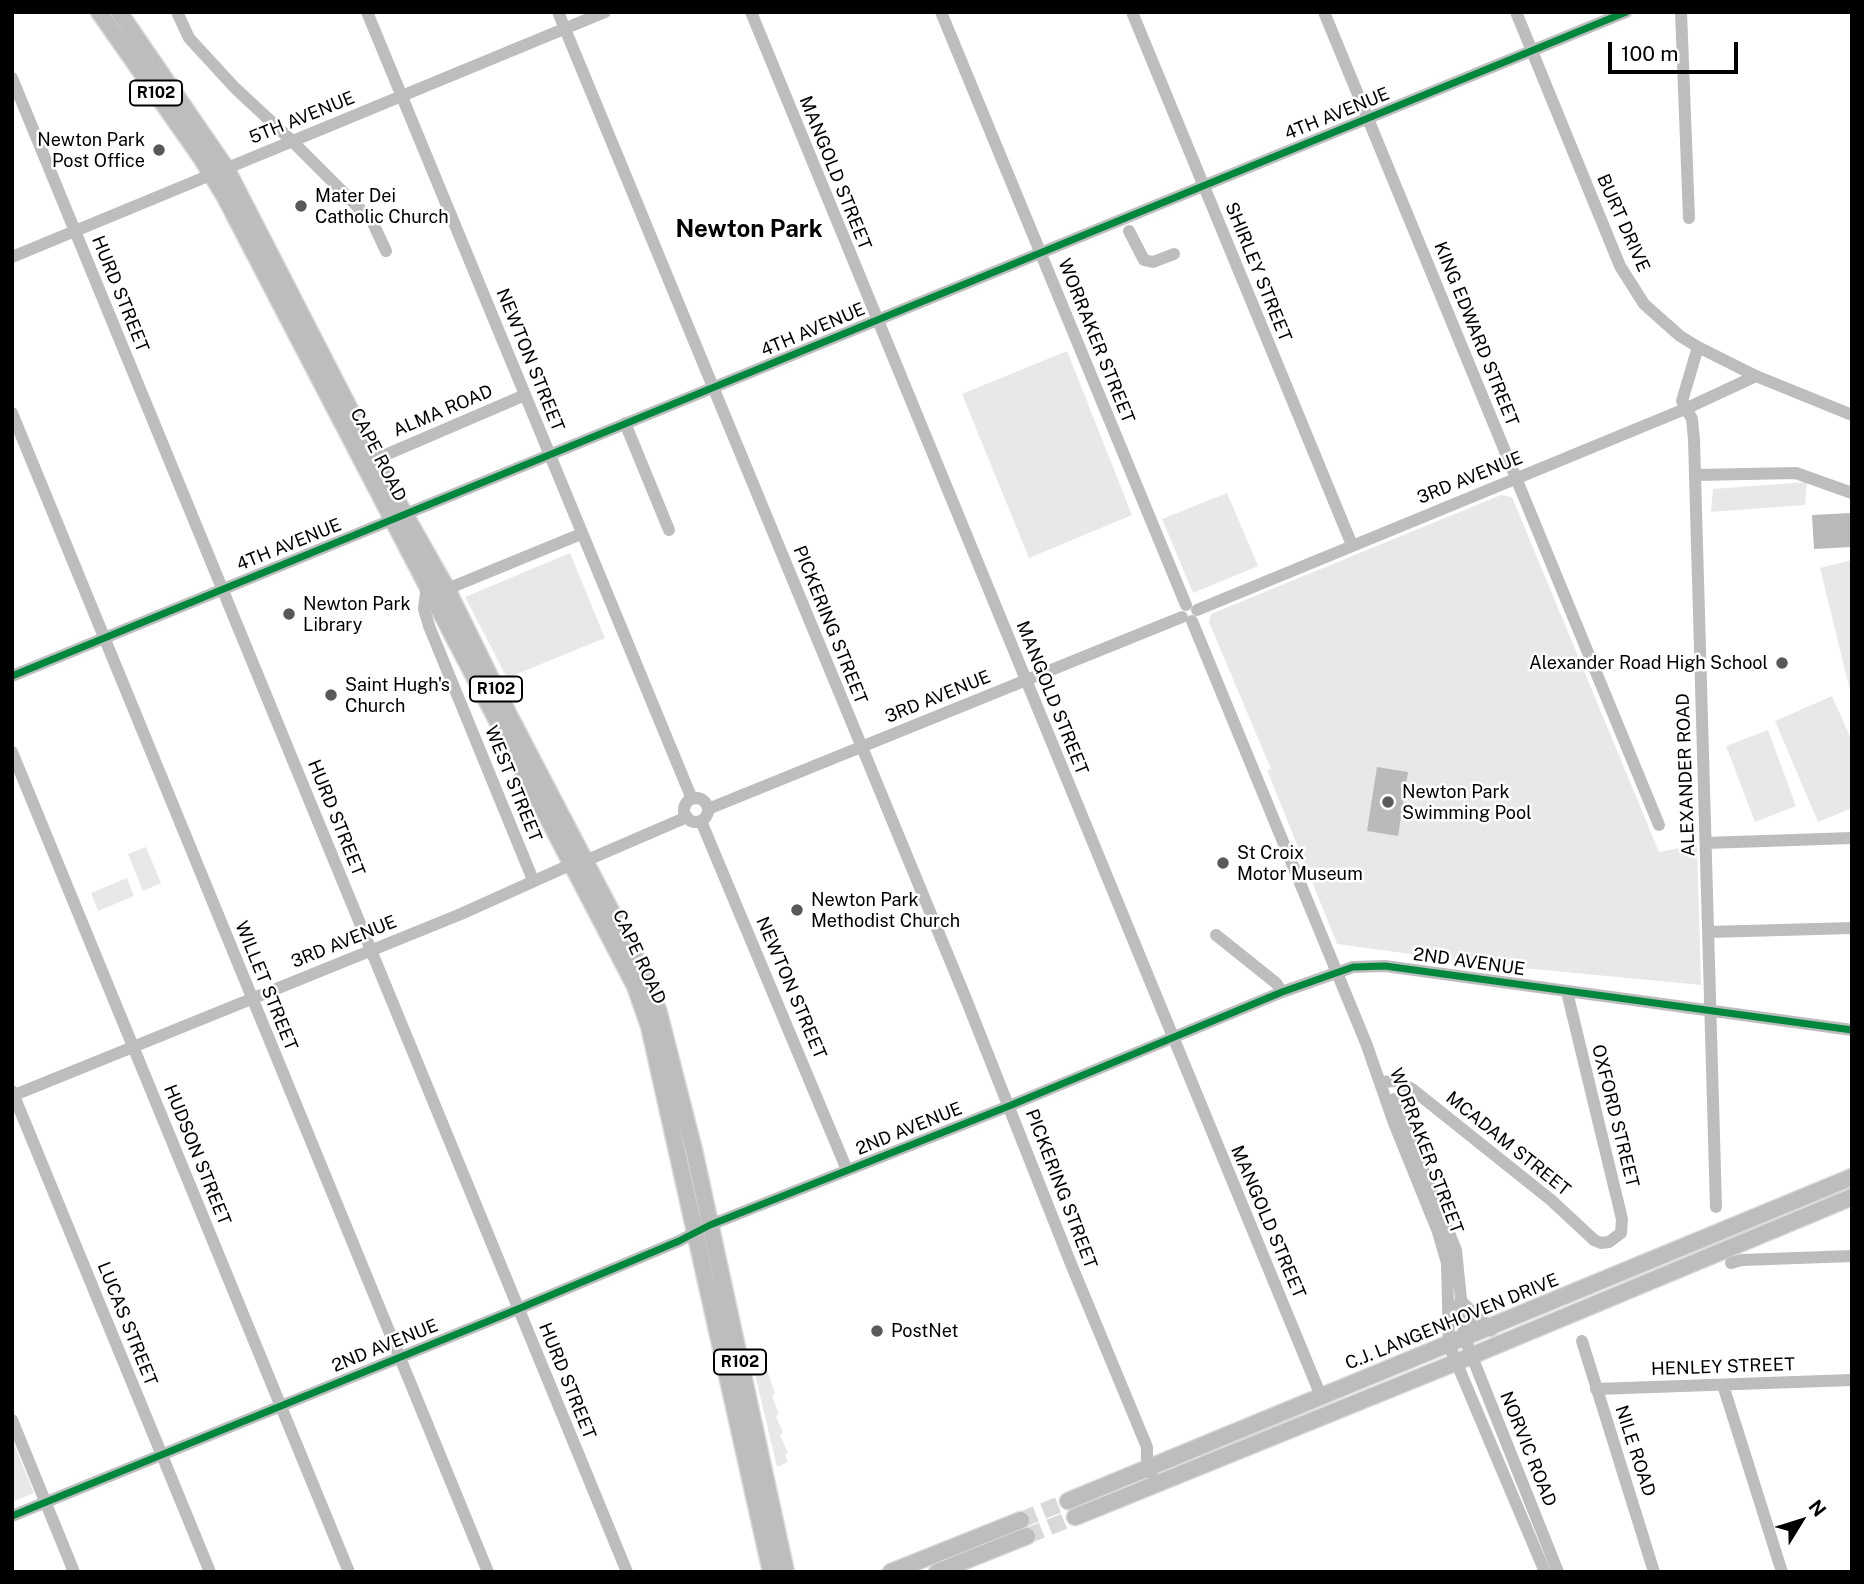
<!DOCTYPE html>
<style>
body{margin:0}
#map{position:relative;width:1864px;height:1584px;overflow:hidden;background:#fff;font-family:"Public Sans",sans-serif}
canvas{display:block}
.frame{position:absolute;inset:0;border:14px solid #000;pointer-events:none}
.north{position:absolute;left:1766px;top:1486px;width:70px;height:70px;-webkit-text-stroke:5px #fff;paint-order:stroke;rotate:52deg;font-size:19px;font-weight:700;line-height:28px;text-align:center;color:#000}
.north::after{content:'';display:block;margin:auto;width:24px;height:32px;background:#000;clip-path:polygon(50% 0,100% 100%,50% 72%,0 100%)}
.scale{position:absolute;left:1608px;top:42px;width:130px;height:32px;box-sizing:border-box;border:4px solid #000;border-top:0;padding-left:9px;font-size:21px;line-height:24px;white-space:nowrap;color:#000;-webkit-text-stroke:5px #fff;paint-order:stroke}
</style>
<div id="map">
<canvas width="1864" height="1584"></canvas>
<div class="frame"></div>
<div class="north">N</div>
<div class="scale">100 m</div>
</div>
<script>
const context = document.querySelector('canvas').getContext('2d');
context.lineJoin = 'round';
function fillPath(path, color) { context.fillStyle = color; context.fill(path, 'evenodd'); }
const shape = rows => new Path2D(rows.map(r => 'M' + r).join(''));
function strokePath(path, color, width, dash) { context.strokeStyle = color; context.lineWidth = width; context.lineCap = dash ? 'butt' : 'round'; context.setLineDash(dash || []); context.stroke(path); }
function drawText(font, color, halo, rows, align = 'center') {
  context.font = font + ' "Public Sans",sans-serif'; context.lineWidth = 5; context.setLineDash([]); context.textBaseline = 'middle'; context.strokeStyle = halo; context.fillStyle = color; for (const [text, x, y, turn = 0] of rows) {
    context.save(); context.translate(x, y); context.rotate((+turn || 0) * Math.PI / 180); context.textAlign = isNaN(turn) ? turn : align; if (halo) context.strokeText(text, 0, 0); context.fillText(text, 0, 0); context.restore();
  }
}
const green = shape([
 [1067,351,1132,515,1029,558,962,394],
 [1807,482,1805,505,1711,512,1713,489],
 [1227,493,1258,566,1193,593,1162,519],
 [1501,495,1512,497,1659,852,1697,845,1701,985,1491,965,1337,944,1267,770,1271,769,1209,622,1211,614],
 [570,553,605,638,507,678,465,597],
 [1852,560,1852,699,1820,568],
 [1832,696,1852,741,1852,808,1818,822,1775,721],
 [1768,730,1796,806,1755,822,1726,746],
 [146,847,161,883,143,891,128,854],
 [127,878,134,896,98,911,91,893],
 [765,1364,775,1394,772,1396,779,1414,776,1416,783,1433,780,1435,788,1453,785,1455,788,1462,777,1467,754,1370],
 [12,1439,34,1493,12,1502]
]);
const water = shape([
 [1851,513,1852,547,1814,549,1812,515],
 [1377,767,1408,772,1398,836,1367,831]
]);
const majorTunnel = shape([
 [1021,1520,1068,1501],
 [1027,1536,1075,1517]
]);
const minor = shape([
 [177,12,189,38,235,88,292,141,372,221,386,251],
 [367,12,692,799],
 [558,12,964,994,1071,1264,1147,1447,1147,1460,1152,1474],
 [751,12,1321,1396],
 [941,12,1186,605],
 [1132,12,1352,545],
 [1324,12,1659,825],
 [1516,12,1620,266,1644,304,1680,336,1698,347,1756,376,1852,415],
 [1681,12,1689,218],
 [12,78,627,1572],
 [1129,231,1144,260,1153,262,1174,254],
 [12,257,605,12],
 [1698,347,1682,401,1692,419,1694,440,1716,1207],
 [12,413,488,1572],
 [625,423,669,530],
 [376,459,525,395],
 [1695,475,1796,473,1852,493],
 [427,584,424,609,429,626,533,880],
 [447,589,581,534],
 [1197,610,1685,409,1756,376],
 [1192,621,1366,1043,1394,1123,1438,1232,1447,1263,1449,1345,1545,1572],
 [12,676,1626,12],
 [12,752,349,1572],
 '684 810a12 12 0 1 1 24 0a12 12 0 1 1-24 0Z',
 [708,809,1182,617],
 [701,821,847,1170],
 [1706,843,1852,838],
 [1709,932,1852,928],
 [1216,935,1276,983,1282,992],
 [1380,1082,1397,1081,1412,1089,1551,1200,1594,1240,1601,1243,1609,1242,1621,1233,1622,1219,1567,992],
 [12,1091,210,1572],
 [12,1096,461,914,572,864,585,861,687,817],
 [1394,1099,1456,1250,1465,1339,1558,1572],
 [1731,1263,1742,1260,1852,1256],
 [1582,1341,1654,1572],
 [1723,1385,1782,1572],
 [1596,1389,1852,1380],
 [12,1420,74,1572],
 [12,1516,518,1309,679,1241,710,1225,1009,1106,1282,992,1353,967,1385,966,1852,1030]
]);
const major = shape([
 [99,12,202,159,225,197,635,986,649,1026,771,1572],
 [119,12,226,168,395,497,447,589,509,715,648,982,659,1013,694,1150,786,1572],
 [1461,1305,1477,1321,1490,1328],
 [1068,1501,1852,1177],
 [1075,1517,1447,1366,1852,1197],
 [891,1572,1021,1520],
 [937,1572,1027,1536]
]);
const cycleway = shape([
 [12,676,1626,12],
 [12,1516,518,1309,679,1241,710,1225,1009,1106,1282,992,1353,967,1385,966,1852,1030]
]);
const markers = [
 [159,150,7,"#595959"],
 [301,206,7,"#595959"],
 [289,614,7,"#595959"],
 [1782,663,7,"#595959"],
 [331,695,7,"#595959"],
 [1388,802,7,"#595959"],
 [1223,863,7,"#595959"],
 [797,910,7,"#595959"],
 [877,1331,7,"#595959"]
];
const shields = [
 [156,93,52],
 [496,689,52],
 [740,1362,52]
];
const shieldNames = [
 ["R102",156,93],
 ["R102",496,689],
 ["R102",740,1362]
];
const streetNames = [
 ["4TH AVENUE",1337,114,-22],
 ["5TH AVENUE",302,118,-22],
 ["MANGOLD STREET",835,173,68],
 ["BURT DRIVE",1623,223,66],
 ["SHIRLEY STREET",1258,272,68],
 ["HURD STREET",120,294,68],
 ["4TH AVENUE",813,330,-23],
 ["KING EDWARD STREET",1476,334,68],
 ["WORRAKER STREET",1096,341,68],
 ["NEWTON STREET",530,360,68],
 ["ALMA ROAD",443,411,-23],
 ["CAPE ROAD",378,455,63],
 ["3RD AVENUE",1470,478,-22],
 ["4TH AVENUE",289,545,-22],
 ["PICKERING STREET",830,625,68],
 ["3RD AVENUE",938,697,-22],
 ["MANGOLD STREET",1052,698,68],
 ["ALEXANDER ROAD",1686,775,-92],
 ["WEST STREET",513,784,68],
 ["HURD STREET",336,818,68],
 ["3RD AVENUE",344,942,-22],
 ["CAPE ROAD",639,957,65],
 ["2ND AVENUE",1469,962,8],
 ["WILLET STREET",266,986,68],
 ["NEWTON STREET",791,988,67],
 ["OXFORD STREET",1615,1116,76],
 ["2ND AVENUE",909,1129,-22],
 ["MCADAM STREET",1508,1144,39],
 ["WORRAKER STREET",1426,1151,69],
 ["HUDSON STREET",197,1155,68],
 ["PICKERING STREET",1061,1189,69],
 ["MANGOLD STREET",1268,1222,67],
 ["C.J. LANGENHOVEN DRIVE",1452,1322,-22],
 ["LUCAS STREET",127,1324,68],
 ["2ND AVENUE",385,1346,-22],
 ["HENLEY STREET",1723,1367,-2],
 ["HURD STREET",567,1381,68],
 ["NORVIC ROAD",1528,1449,68],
 ["NILE ROAD",1635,1451,72]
];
const poiNames = [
 ["Newton Park",145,140,"right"],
 ["Post Office",145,161,"right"],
 ["Mater Dei",315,196],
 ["Catholic Church",315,217],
 ["Newton Park",303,604],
 ["Library",303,625],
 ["Alexander Road High School",1768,663,"right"],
 ["Saint Hugh's",345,685],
 ["Church",345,706],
 ["Newton Park",1402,792],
 ["Swimming Pool",1402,813],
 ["St Croix",1237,853],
 ["Motor Museum",1237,874],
 ["Newton Park",811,900],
 ["Methodist Church",811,921],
 ["PostNet",891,1331]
];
const districtNames = [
 ["Newton Park",749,230]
];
fillPath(green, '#e8e8e8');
fillPath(water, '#bababa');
strokePath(majorTunnel, '#d9d9d9', 16, [16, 8]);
strokePath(major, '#dbdbdb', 19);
strokePath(minor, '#bdbdbd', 12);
strokePath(major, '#bdbdbd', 16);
strokePath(cycleway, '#00873e', 7);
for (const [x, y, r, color] of markers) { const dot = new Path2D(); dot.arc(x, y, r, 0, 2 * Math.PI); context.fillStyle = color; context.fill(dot); strokePath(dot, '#fff', 2.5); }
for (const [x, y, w] of shields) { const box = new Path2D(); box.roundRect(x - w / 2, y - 12.5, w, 25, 5); context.fillStyle = '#fff'; context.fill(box); strokePath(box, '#000', 2); }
drawText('bold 16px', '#000', null, shieldNames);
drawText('18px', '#000', '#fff', streetNames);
drawText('18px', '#000', '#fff', poiNames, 'left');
drawText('bold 24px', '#000', '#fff', districtNames);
</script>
